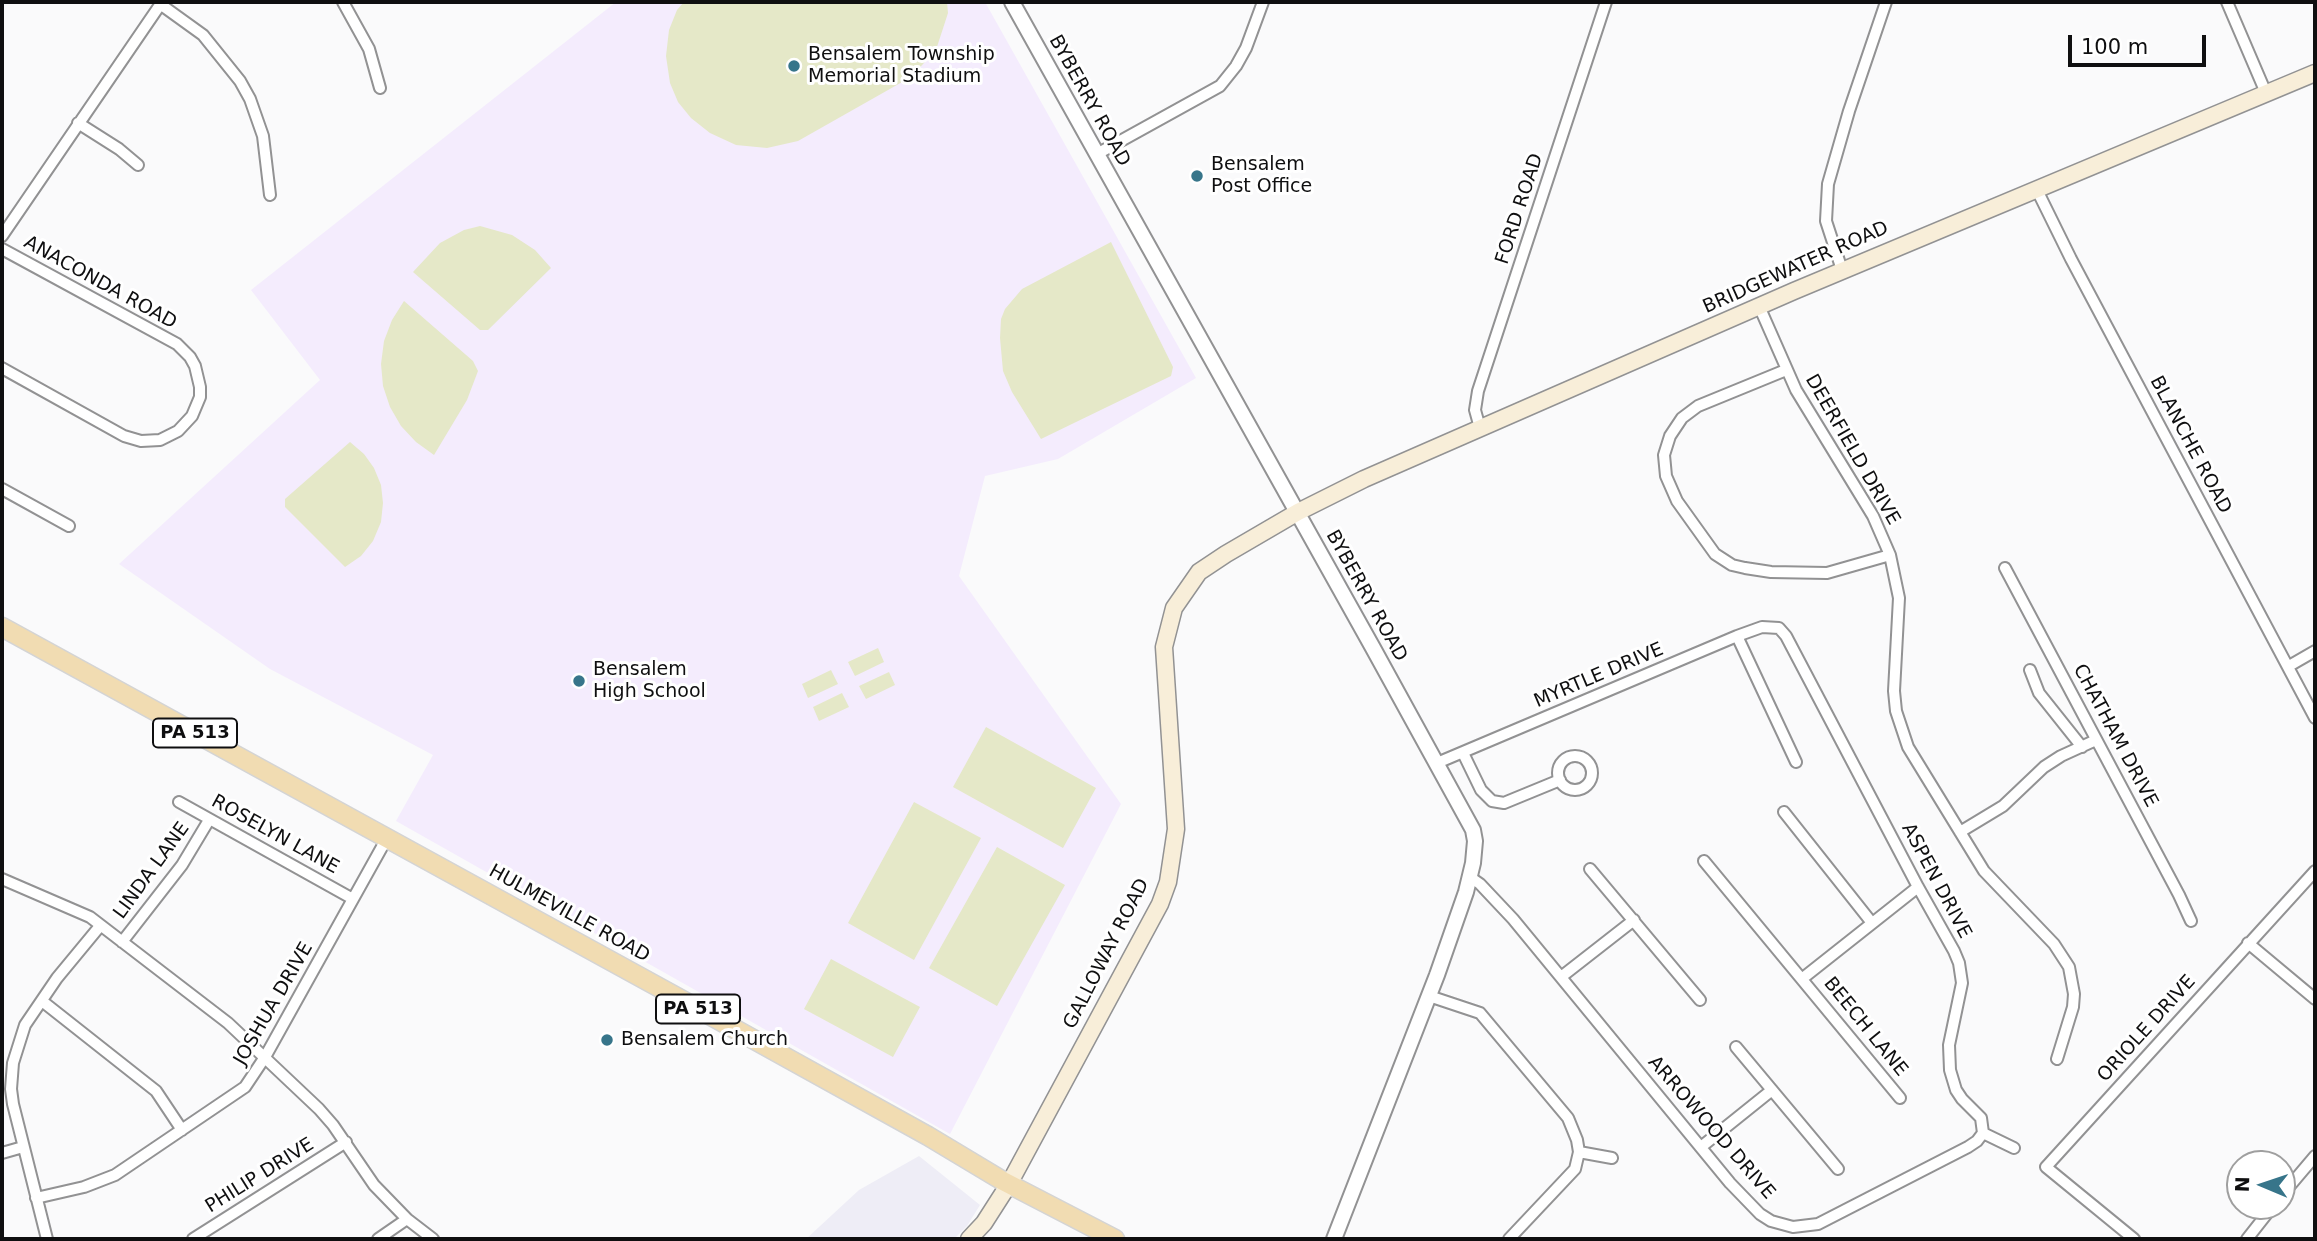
<!DOCTYPE html>
<style>
body{margin:0}
#map{position:relative;width:2317px;height:1241px;overflow:hidden;background:#fafafb;font-family:"DejaVu Sans",sans-serif}
canvas{display:block}
.frame{position:absolute;inset:0;border:4px solid #0f0f10;pointer-events:none}
.north{position:absolute;left:2226px;top:1150px;width:70px;height:70px;box-sizing:border-box;background:#fff;border:2px solid #9f9f9f;border-radius:50%;rotate:272deg;font-size:19px;font-weight:700;line-height:28px;text-align:center;color:#0f0f10}
.north::after{content:'';display:block;margin:auto;width:24px;height:32px;background:#37758a;clip-path:polygon(50% 0,100% 100%,50% 72%,0 100%)}
.scale{position:absolute;left:2068px;top:35px;width:138px;height:32px;box-sizing:border-box;border:4px solid #0f0f10;border-top:0;padding-left:9px;font-size:21px;line-height:24px;white-space:nowrap;color:#0f0f10;-webkit-text-stroke:5px #fff;paint-order:stroke}
</style>
<div id="map">
<canvas width="2317" height="1241"></canvas>
<div class="frame"></div>
<div class="north">N</div>
<div class="scale">100 m</div>
</div>
<script>
const context = document.querySelector('canvas').getContext('2d');
context.lineJoin = 'round';
function fillPath(path, color) { context.fillStyle = color; context.fill(path, 'evenodd'); }
const shape = rows => new Path2D(rows.map(r => 'M' + r).join(''));
function strokePath(path, color, width, dash) { context.strokeStyle = color; context.lineWidth = width; context.lineCap = dash ? 'butt' : 'round'; context.setLineDash(dash || []); context.stroke(path); }
function drawText(font, color, halo, rows, align = 'center') {
  context.font = font + ' "DejaVu Sans",sans-serif'; context.lineWidth = 6; context.setLineDash([]); context.textBaseline = 'middle'; context.strokeStyle = halo; context.fillStyle = color; for (const [text, x, y, turn = 0] of rows) {
    context.save(); context.translate(x, y); context.rotate((+turn || 0) * Math.PI / 180); context.textAlign = isNaN(turn) ? turn : align; if (halo) context.strokeText(text, 0, 0); context.fillText(text, 0, 0); context.restore();
  }
}
const built = shape([
 [919,1156,980,1205,967,1226,954,1239,806,1239,859,1190]
]);
const education = shape([
 [616,2,985,2,1196,378,1058,459,985,476,959,576,1121,804,950,1134,396,821,433,755,270,669,119,564,320,380,251,290]
]);
const green = shape([
 [684,2,947,2,948,13,936,50,911,77,798,141,767,148,736,145,710,133,691,118,678,102,670,83,666,56,669,30,677,10],
 [480,226,512,235,535,250,551,268,488,330,480,330,413,272,440,243,464,230],
 [1111,242,1173,367,1171,376,1041,439,1012,392,1003,371,1000,338,1001,319,1005,309,1022,289],
 [404,301,473,361,478,371,467,400,434,455,416,442,401,426,390,407,383,386,381,364,384,341,392,320],
 [350,442,364,454,374,468,381,485,383,503,381,522,373,541,361,556,345,567,285,507,285,499],
 [878,648,884,662,855,676,848,662],
 [831,670,838,684,808,698,802,684],
 [889,672,895,685,866,699,859,686],
 [842,693,849,707,819,721,813,707],
 [986,727,1096,788,1063,848,953,787],
 [914,802,981,838,914,960,848,923],
 [997,847,1065,885,997,1006,929,968],
 [831,959,920,1007,893,1057,804,1009]
]);
const minor = shape([
 [343,2,369,49,380,88],
 [2227,2,2266,93],
 [160,4,203,35,240,81,250,99,263,136,270,195],
 [78,123,119,149,138,165],
 [1097,154,1220,86,1236,66,1246,48,1263,2],
 [2036,188,2071,259,2315,718],
 [2,236,162,2],
 [2,249,177,344,190,357,195,366,200,387,200,397,192,416,178,431,160,440,141,441,124,436,2,368],
 [1842,270,1826,221,1828,184,1849,111,1886,2],
 [1759,306,1796,390,1873,516,1890,555,1899,598,1894,691,1896,711,1908,747,1984,871,2054,944,2069,967,2074,994,2073,1007,2057,1059],
 [1786,370,1698,406,1682,418,1670,436,1664,455,1666,476,1677,501,1715,554,1732,565,1745,568,1771,572,1827,573,1890,555],
 [1480,428,1475,410,1478,391,1606,2],
 [2,489,69,526],
 [2005,568,2179,895,2191,921],
 [1737,636,1796,762],
 [2289,666,2315,651],
 [2030,670,2039,693,2082,747],
 [1463,753,1481,790,1492,801,1504,803,1560,780],
 '1558 773a17 17 0 1 1 34 0a17 17 0 1 1-34 0Z',
 [1437,763,1737,636,1762,627,1779,628,1786,636,1918,887,1954,951,1959,963,1962,983,1949,1045,1950,1070,1956,1090,1962,1099,1981,1118,1983,1133],
 [179,802,353,899],
 [1784,812,1872,923],
 [1960,832,2003,806,2044,767,2061,756,2096,740],
 [1704,861,1900,1098],
 [1590,869,1700,1000],
 [1470,877,1480,884,1513,919,1730,1183,1760,1214,1771,1221,1793,1227,1818,1224,1968,1147,1977,1141,1983,1133],
 [2,879,90,917,228,1023,319,1109,333,1125,374,1185,407,1219,433,1239],
 [122,942,182,865,209,820],
 [2248,943,2315,999],
 [1561,977,1634,920],
 [1803,978,1918,887],
 [1429,996,1480,1013,1568,1118,1577,1140,1579,1152,1575,1169,1509,1239],
 [42,1001,156,1091,182,1130],
 [1736,1047,1838,1169],
 [1983,1133,2014,1148],
 [1701,1147,1772,1090],
 [1579,1152,1612,1158],
 [2,1153,23,1147],
 [2282,1195,2315,1156],
 [36,1198,84,1187,115,1175,245,1087,265,1057,387,838],
 [47,1239,13,1104,11,1089,13,1063,25,1025,57,978,100,926],
 [193,1239,346,1142],
 [378,1239,407,1219],
 [2134,1239,2046,1167,2315,871],
 [2247,1239,2273,1206]
]);
const tertiary = shape([
 [1012,2,1373,648,1473,830,1475,841,1473,863,1466,892,1437,975,1334,1239]
]);
const secondary = shape([
 [969,1239,984,1223,1009,1184,1160,904,1168,882,1176,829,1164,647,1174,608,1199,572,1226,554,1298,512,1364,479,1794,291,2315,73]
]);
const primary = shape([
 [2,627,724,1023,928,1136,1003,1181,1115,1239]
]);
const markers = [
 [794,66,7,"#37758a"],
 [1197,176,7,"#37758a"],
 [579,681,7,"#37758a"],
 [607,1040,7,"#37758a"]
];
const shields = [
 [195,733,84],
 [698,1009,84]
];
const shieldNames = [
 ["PA 513",195,733],
 ["PA 513",698,1009]
];
const poiNames = [
 ["Bensalem Township",808,55],
 ["Memorial Stadium",808,77],
 ["Bensalem",1211,165],
 ["Post Office",1211,187],
 ["Bensalem",593,670],
 ["High School",593,692],
 ["Bensalem Church",621,1040]
];
const streetNames = [
 ["BYBERRY ROAD",1089,101,61],
 ["FORD ROAD",1520,209,-72],
 ["BRIDGEWATER ROAD",1796,268,-24],
 ["ANACONDA ROAD",100,283,29],
 ["BLANCHE ROAD",2190,445,62],
 ["DEERFIELD DRIVE",1852,450,60],
 ["BYBERRY ROAD",1366,596,61],
 ["MYRTLE DRIVE",1599,676,-23],
 ["CHATHAM DRIVE",2115,736,62],
 ["ROSELYN LANE",275,835,29],
 ["LINDA LANE",152,871,-54],
 ["ASPEN DRIVE",1936,881,62],
 ["HULMEVILLE ROAD",569,914,29],
 ["GALLOWAY ROAD",1107,954,-63],
 ["JOSHUA DRIVE",274,1004,-60],
 ["BEECH LANE",1865,1027,51],
 ["ORIOLE DRIVE",2147,1029,-48],
 ["ARROWOOD DRIVE",1711,1128,49],
 ["PHILIP DRIVE",260,1176,-32]
];
fillPath(built, '#eeedf6');
fillPath(education, '#f4ecfd');
fillPath(green, '#e5e8c8');
strokePath(minor, '#929293', 14);
strokePath(tertiary, '#929293', 18);
strokePath(secondary, '#929293', 19);
strokePath(primary, '#d4d4d4', 21);
strokePath(minor, '#fff', 10);
strokePath(tertiary, '#fff', 14);
strokePath(secondary, '#f8eed9', 16);
strokePath(primary, '#f1dcb2', 18);
for (const [x, y, r, color] of markers) { const dot = new Path2D(); dot.arc(x, y, r, 0, 2 * Math.PI); context.fillStyle = color; context.fill(dot); strokePath(dot, '#fff', 2.5); }
for (const [x, y, w] of shields) { const box = new Path2D(); box.roundRect(x - w / 2, y - 14.5, w, 29, 5); context.fillStyle = '#fff'; context.fill(box); strokePath(box, '#0f0f10', 2); }
drawText('bold 18px', '#0f0f10', null, shieldNames);
drawText('19px', '#0f0f10', '#fff', poiNames, 'left');
drawText('19px', '#0f0f10', '#fff', streetNames);
</script>
